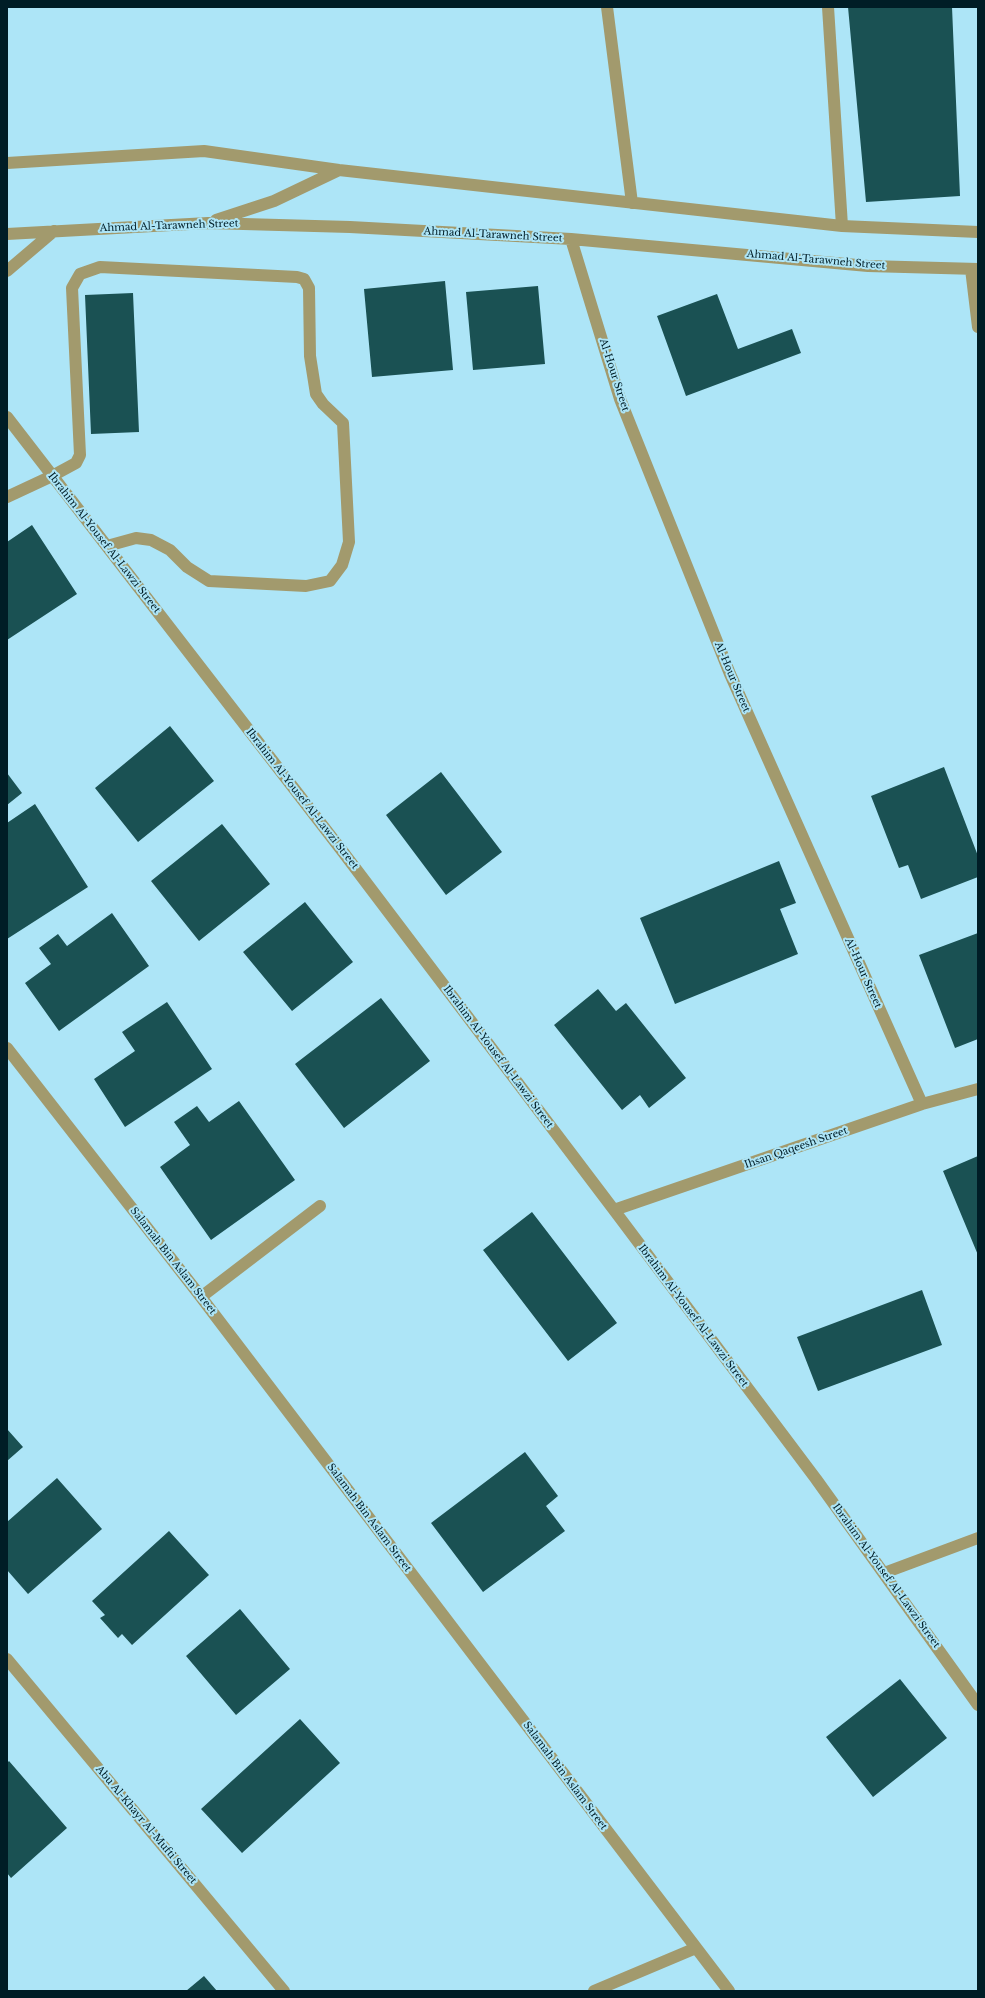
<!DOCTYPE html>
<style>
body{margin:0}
#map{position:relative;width:985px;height:1998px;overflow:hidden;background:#ade5f7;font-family:"Libre Baskerville",serif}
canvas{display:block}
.frame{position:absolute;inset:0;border:8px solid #001d26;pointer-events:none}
</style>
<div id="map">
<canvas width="985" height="1998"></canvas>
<div class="frame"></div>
</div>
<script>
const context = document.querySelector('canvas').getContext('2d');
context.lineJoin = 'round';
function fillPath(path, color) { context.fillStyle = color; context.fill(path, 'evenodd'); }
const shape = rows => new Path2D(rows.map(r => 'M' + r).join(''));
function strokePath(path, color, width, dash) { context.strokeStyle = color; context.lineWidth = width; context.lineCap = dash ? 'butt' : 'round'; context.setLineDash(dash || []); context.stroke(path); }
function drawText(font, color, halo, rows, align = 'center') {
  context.font = font + ' "Libre Baskerville",serif'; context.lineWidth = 4; context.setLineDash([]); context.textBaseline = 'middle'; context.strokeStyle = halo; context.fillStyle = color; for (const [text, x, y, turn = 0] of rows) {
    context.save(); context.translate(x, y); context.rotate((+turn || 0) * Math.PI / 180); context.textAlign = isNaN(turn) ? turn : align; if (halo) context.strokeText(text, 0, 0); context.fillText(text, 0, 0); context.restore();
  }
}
const building = shape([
 [848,7,952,7,960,196,866,202],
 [445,281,453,370,372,377,364,289],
 [538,286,545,364,473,370,466,292],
 [133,293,139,432,91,434,85,295],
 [717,294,738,349,792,329,801,353,686,396,657,316],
 [32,525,77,594,7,640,7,542],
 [170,726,214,781,138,842,95,788],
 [944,767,978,856,978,877,921,899,908,865,899,868,871,796],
 [441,772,502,852,446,895,386,815],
 [7,773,22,793,7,805],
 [35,804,88,887,7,939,7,823],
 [222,824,270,884,199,941,151,881],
 [779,861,796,903,780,909,798,954,675,1004,640,918],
 [305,902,353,962,292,1011,243,952],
 [112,913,149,966,59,1031,25,983,51,964,39,948,58,934,67,946],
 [978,933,978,1039,955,1048,919,955],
 [598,989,616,1011,626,1003,686,1078,649,1108,640,1095,622,1110,554,1025],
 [381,998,430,1061,344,1128,295,1064],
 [167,1002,212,1069,125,1127,94,1079,135,1051,122,1032],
 [239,1101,295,1180,211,1240,160,1167,190,1145,174,1122,197,1106,209,1122],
 [978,1156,978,1255,943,1171],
 [532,1212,617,1323,568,1361,483,1250],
 [922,1290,942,1345,818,1391,797,1337],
 [7,1429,23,1447,7,1461],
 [525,1452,558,1496,546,1506,565,1531,483,1592,431,1523],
 [57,1478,102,1529,28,1594,7,1570,7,1522],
 [169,1531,209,1575,132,1645,122,1634,118,1638,100,1618,105,1615,92,1601],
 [240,1609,290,1669,236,1715,186,1656],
 [900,1679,947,1738,873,1797,826,1737],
 [300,1719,340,1763,242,1853,201,1809],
 [9,1761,67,1828,11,1878,7,1873,7,1763],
 [204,1976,217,1991,186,1991]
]);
const minor = shape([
 [607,7,632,203],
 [828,7,842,226],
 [7,163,204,151,339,170,842,226,978,232],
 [216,220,274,201,339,170],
 [7,234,208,223,350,227,571,239,868,266,978,269],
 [571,239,620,399,730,674,922,1104],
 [971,269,978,327],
 [7,271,54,231],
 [7,417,343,852,614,1210,816,1479,978,1705],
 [7,497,52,476,76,463,80,455,72,288,80,274,100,267,297,277,304,279,309,288,310,356,316,394,323,404,343,423,349,542,342,565,330,581,306,586,209,581,187,567,170,550,151,540,136,538,107,546],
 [7,1048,201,1297,729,1991],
 [614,1210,922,1104,978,1089],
 [201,1297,320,1206],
 [884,1573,978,1538],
 [7,1659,284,1991],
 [594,1991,696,1948]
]);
const streetNames = [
 ["Ahmad Al-Tarawneh Street",169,226,-2],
 ["Ahmad Al-Tarawneh Street",493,235,3],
 ["Ahmad Al-Tarawneh Street",816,260,5],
 ["Al-Hour Street",614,375,72],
 ["Ibrahim Al-Yousef Al-Lawzi Street",104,543,52],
 ["Al-Hour Street",732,677,67],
 ["Ibrahim Al-Yousef Al-Lawzi Street",302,799,52],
 ["Al-Hour Street",863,973,66],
 ["Ibrahim Al-Yousef Al-Lawzi Street",498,1057,53],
 ["Ihsan Qaqeesh Street",796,1148,-19],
 ["Salamah Bin Aslam Street",173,1261,52],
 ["Ibrahim Al-Yousef Al-Lawzi Street",693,1316,53],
 ["Salamah Bin Aslam Street",369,1518,53],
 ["Ibrahim Al-Yousef Al-Lawzi Street",886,1576,54],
 ["Salamah Bin Aslam Street",565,1776,53],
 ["Abu Al-Khayr Al-Mufti Street",146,1825,50]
];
fillPath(building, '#1a5153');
strokePath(minor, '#a29a6d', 12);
drawText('10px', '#001d26', '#ade5f7', streetNames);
</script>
